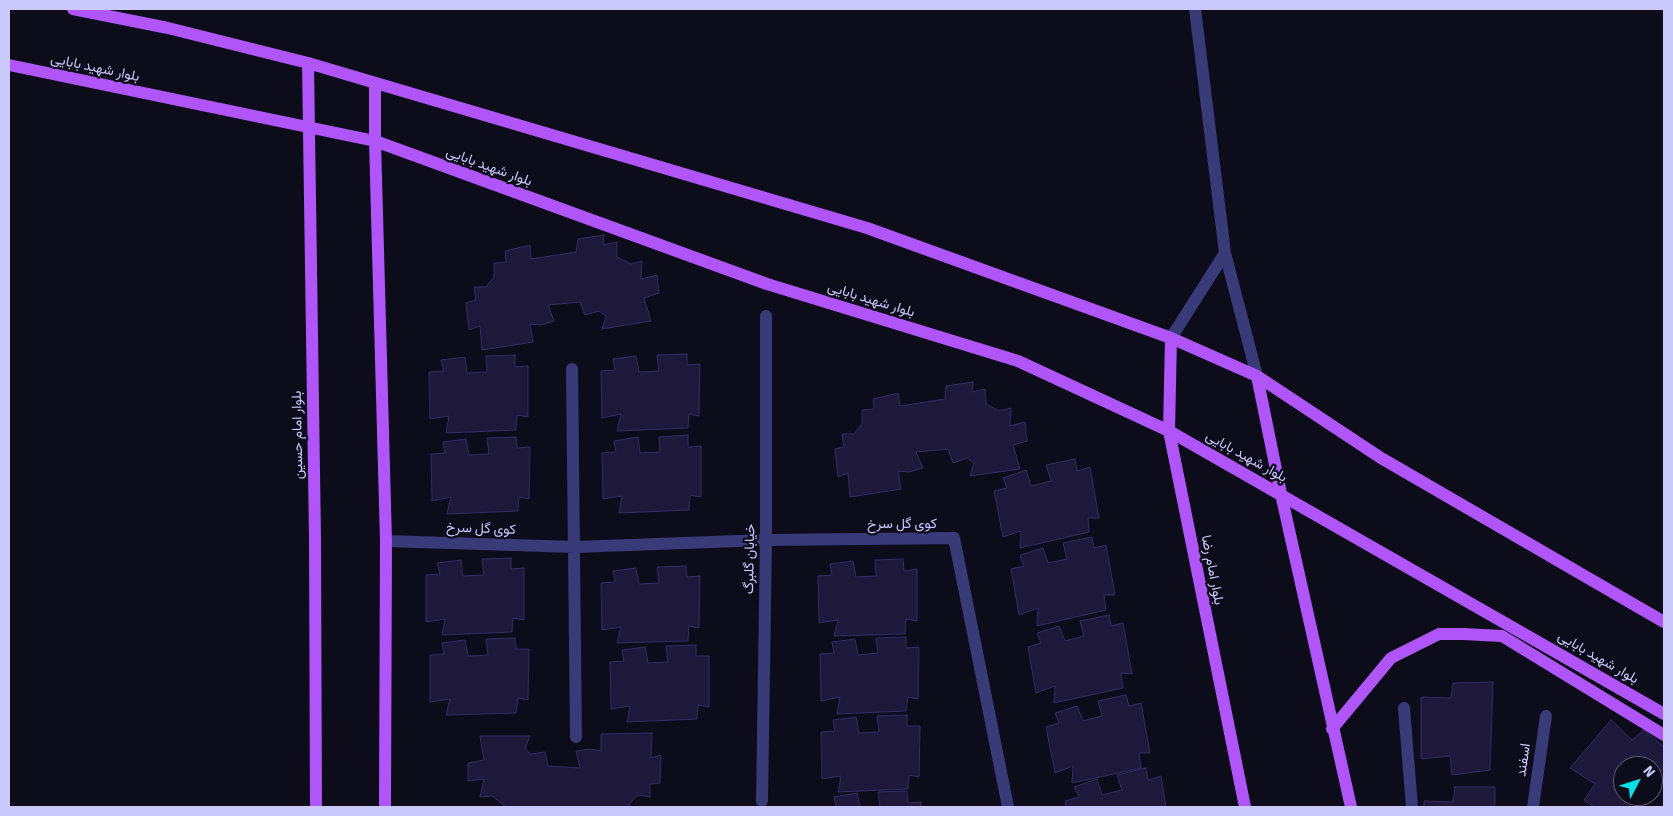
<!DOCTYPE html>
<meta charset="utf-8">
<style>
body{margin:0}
#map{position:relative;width:1673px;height:816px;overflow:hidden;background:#0d0c1b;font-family:Signika,sans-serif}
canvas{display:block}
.frame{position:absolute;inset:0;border:10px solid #cbc8fc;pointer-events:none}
.north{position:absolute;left:1613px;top:756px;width:50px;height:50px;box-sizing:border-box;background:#0d0c1b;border:1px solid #595775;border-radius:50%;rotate:50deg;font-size:14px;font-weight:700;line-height:20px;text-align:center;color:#cbc8fc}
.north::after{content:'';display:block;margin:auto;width:18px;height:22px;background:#0bdde6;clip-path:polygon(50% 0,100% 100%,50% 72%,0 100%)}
</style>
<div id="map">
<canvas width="1673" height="816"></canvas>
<div class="frame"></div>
<div class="north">N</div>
</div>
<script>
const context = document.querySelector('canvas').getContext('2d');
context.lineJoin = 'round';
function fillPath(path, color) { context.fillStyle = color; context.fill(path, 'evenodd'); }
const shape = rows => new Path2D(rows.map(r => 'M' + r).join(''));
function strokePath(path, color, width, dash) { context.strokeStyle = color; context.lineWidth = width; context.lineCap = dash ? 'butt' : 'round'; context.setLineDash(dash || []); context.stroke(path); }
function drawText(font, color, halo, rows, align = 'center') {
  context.font = font + ' Signika,Vazirmatn,sans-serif'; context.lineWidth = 4.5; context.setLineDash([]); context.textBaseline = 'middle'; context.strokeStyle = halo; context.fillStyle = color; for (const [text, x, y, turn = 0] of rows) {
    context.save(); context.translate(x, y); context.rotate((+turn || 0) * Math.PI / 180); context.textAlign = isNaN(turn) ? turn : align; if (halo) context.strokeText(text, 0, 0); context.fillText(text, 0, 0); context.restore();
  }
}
const building = shape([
 [604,235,603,245,617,242,617,257,631,264,642,261,641,279,657,275,659,293,644,298,651,321,602,329,606,316,599,311,585,315,580,302,548,305,554,321,541,325,530,324,533,342,482,350,480,326,469,330,466,303,476,300,474,287,486,287,494,277,494,263,506,262,505,251,530,245,531,259,576,252,578,239,604,235],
 [687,354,687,365,700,364,699,416,689,414,688,428,617,431,621,414,602,418,601,371,615,370,613,359,636,356,639,372,659,371,657,355,687,354],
 [515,355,515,367,528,366,528,417,517,415,516,430,446,433,449,416,430,419,429,372,444,371,441,360,465,357,467,373,487,372,486,356,515,355],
 [973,382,972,392,985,389,986,404,999,411,1011,408,1010,426,1025,422,1027,441,1013,445,1020,469,970,476,974,463,967,458,953,463,948,449,916,452,923,468,909,472,898,471,901,489,850,497,848,473,838,477,835,449,844,447,842,434,854,434,862,424,862,410,874,409,873,399,898,393,900,406,945,399,946,386,973,382],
 [688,435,688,447,701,446,701,497,690,495,689,510,619,513,622,496,603,499,602,453,616,452,614,441,638,437,640,453,660,452,659,437,688,435],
 [516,437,517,448,530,447,529,499,519,497,518,511,447,514,451,497,432,501,431,454,445,453,443,442,466,439,469,455,489,454,487,438,516,437],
 [1075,459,1077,471,1090,467,1099,518,1088,518,1089,532,1020,548,1021,531,1003,537,994,491,1007,488,1003,478,1026,470,1031,486,1051,481,1046,465,1075,459],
 [1092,537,1094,548,1106,545,1115,595,1104,595,1106,610,1037,626,1038,608,1019,615,1011,569,1024,566,1020,555,1043,548,1048,563,1067,559,1063,543,1092,537],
 [511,558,511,569,524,568,524,620,513,618,512,632,442,635,445,619,426,622,426,575,440,574,437,563,461,560,463,576,484,575,482,559,511,558],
 [903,559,904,571,917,569,917,621,906,619,905,634,834,636,838,620,819,623,818,576,832,575,830,564,853,561,856,577,876,576,875,560,903,559],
 [686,566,687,577,700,576,699,628,689,626,688,641,617,643,621,627,602,630,601,583,615,582,613,571,636,568,639,584,659,583,657,567,686,566],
 [1109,615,1111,626,1123,623,1132,674,1121,673,1123,688,1054,703,1055,686,1036,693,1028,647,1041,643,1037,633,1059,626,1065,641,1084,636,1080,621,1109,615],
 [906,637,906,648,919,647,918,699,908,697,906,711,837,714,840,697,821,701,820,654,834,653,832,642,855,639,858,655,878,653,876,638,906,637],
 [515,638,516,649,529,649,528,700,518,698,516,713,446,715,450,699,430,702,430,655,444,654,442,643,465,640,468,656,488,655,486,639,515,638],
 [696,645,696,656,709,656,709,707,698,705,697,719,627,722,630,706,611,709,610,662,624,661,622,650,645,647,648,663,668,662,666,646,696,645],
 [1493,682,1490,770,1452,775,1450,756,1421,759,1421,697,1451,698,1453,683,1493,682],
 [1126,695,1129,706,1141,703,1150,753,1139,753,1141,768,1072,783,1073,766,1055,773,1046,727,1059,723,1055,713,1077,706,1083,721,1102,716,1098,701,1126,695],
 [907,715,907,726,920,726,919,777,909,775,908,789,838,792,841,776,822,779,821,732,835,731,833,720,856,717,859,733,879,732,877,716,907,715],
 [1611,720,1632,740,1644,730,1664,747,1664,768,1653,780,1653,766,1623,766,1623,796,1639,796,1629,807,1594,807,1584,800,1595,784,1570,768,1611,720],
 [652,733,651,758,661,755,660,783,650,784,650,797,638,795,629,804,629,807,504,807,504,805,492,796,480,797,484,779,468,781,468,763,484,760,480,736,530,736,525,748,530,754,545,752,548,766,580,768,576,751,590,749,601,751,601,734,652,733],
 [1146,768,1148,780,1161,776,1166,807,1066,807,1065,801,1079,797,1074,787,1097,779,1102,795,1122,790,1117,775,1146,768],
 [1455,787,1495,787,1495,807,1424,807,1424,801,1453,802,1455,787],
 [907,791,908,803,921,802,921,807,880,807,878,792,907,791],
 [857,793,860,807,836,807,834,797,857,793]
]);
const minor = shape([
 [1195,9,1225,253,1257,376],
 [1171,338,1225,253],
 [572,369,576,737],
 [386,541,575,547,766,540,954,538,1008,807],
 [1404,708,1412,807],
 [762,801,766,540,766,316],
 [1533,807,1546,716]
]);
const major = shape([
 [73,9,168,28,308,63,867,228,1171,338,1257,376,1381,458,1664,622],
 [308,63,315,539,316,807],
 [9,65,375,141,767,284,1018,361,1169,431,1664,714],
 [375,83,375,141,386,541,385,807],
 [1171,338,1169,431,1245,807],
 [1257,376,1281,494,1351,807],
 [1332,729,1391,658,1439,634,1463,634,1502,636,1664,735]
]);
const streetNames = [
 ["بلوار شهید بابایی",95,68,12],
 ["بلوار شهید بابایی",489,167,20],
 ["بلوار شهید بابایی",871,300,17],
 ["بلوار امام حسین",298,435,-91],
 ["بلوار شهید بابایی",1246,457,29],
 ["کوی گل سرخ",902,524],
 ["کوی گل سرخ",481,529,2],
 ["خیابان گلبرگ",750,559,-89],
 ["بلوار امام رضا",1212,570,79],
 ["بلوار شهید بابایی",1598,658,30],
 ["اسفند",1524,760,-82]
];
fillPath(building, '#1e193b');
strokePath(building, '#342c66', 1);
strokePath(minor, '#393a78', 12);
strokePath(major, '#b055f7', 12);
drawText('14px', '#cbc8fc', '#0d0c1b', streetNames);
</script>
